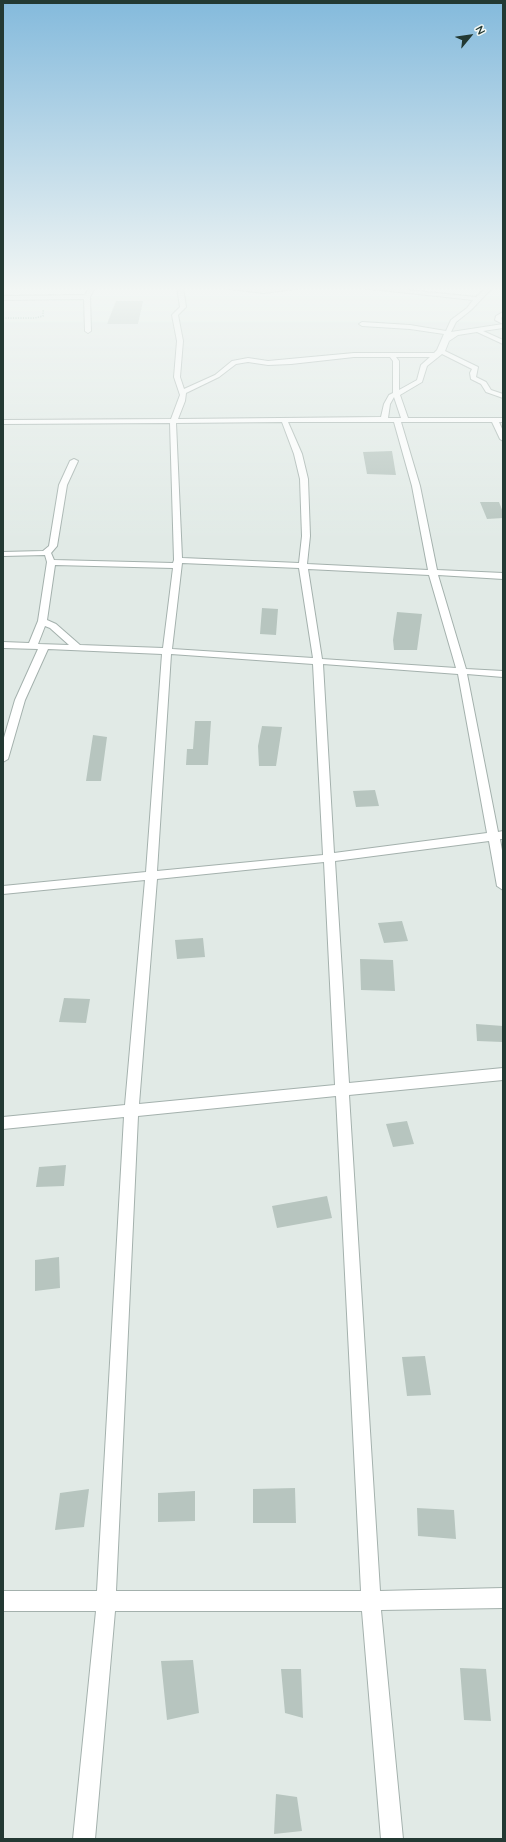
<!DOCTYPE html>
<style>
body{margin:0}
#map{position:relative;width:506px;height:1842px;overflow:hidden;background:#e1eae6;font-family:Quicksand,sans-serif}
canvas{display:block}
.frame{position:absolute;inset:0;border:4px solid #233933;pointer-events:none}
.north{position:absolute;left:450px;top:16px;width:40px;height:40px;-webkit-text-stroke:3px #f1f7f4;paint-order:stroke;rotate:61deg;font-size:11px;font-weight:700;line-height:16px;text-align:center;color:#233933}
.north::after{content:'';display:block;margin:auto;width:14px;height:18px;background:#233933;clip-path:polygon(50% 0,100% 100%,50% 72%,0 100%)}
</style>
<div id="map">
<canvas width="506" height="1842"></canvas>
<div class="frame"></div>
<div class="north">N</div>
</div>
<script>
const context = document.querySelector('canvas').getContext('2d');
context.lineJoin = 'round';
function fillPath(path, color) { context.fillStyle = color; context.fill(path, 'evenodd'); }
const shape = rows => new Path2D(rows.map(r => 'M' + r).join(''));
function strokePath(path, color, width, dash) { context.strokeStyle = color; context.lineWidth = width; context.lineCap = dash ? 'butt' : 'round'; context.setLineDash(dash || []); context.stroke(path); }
const building = shape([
 [116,301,143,301,138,324,107,324],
 [392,451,396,475,367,474,363,452],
 [480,502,499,502,503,512,503,518,487,519],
 [262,608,278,609,276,635,260,634],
 [397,612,422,614,417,650,394,650,393,640],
 [195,721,211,721,208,765,186,765,187,749,193,749],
 [262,726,282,727,276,766,259,766,258,746],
 [93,735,107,737,101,781,86,781],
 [375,790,379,806,356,807,353,791],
 [402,921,408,941,384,943,378,923],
 [203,938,205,957,177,959,175,940],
 [360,959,393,960,395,991,361,990],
 [64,998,90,999,86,1023,59,1022],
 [476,1024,503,1026,503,1042,477,1041],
 [407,1121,414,1144,393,1147,386,1124],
 [66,1165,64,1186,36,1187,39,1167],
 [327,1196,332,1218,277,1228,272,1206],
 [59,1257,60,1288,35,1291,35,1260],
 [425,1356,431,1395,407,1396,402,1357],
 [295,1488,296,1523,253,1523,253,1489],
 [89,1489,84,1527,55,1530,60,1493],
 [195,1491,195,1521,158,1522,158,1493],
 [417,1508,454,1510,456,1539,418,1536],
 [193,1660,199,1713,167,1720,161,1661],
 [460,1668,486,1669,491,1721,464,1720],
 [281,1669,301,1669,303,1718,285,1713],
 [276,1794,297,1797,302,1831,274,1834]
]);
const path = shape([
 [3,318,35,318,43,316,43,311,45,311]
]);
const minor = shape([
 [90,287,95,287,90,297,91,331,88,333,85,331,84,299,3,300,3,296,85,295,90,287],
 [177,287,183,287,186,307,178,315,183,341,180,377,184,389,215,375,232,361,248,358,268,361,354,353,434,353,437,350,444,334,410,329,362,326,359,324,362,322,410,325,446,331,451,320,467,308,473,300,354,287,376,287,476,297,487,287,493,287,471,310,456,322,451,332,503,324,503,328,483,331,503,340,503,344,477,332,458,335,449,341,445,351,478,367,476,377,486,382,491,390,503,394,503,398,486,392,481,384,471,379,470,373,472,369,442,354,427,366,422,382,400,395,408,418,503,418,503,422,499,422,503,431,503,441,500,439,492,422,401,422,420,486,437,570,503,573,503,579,438,575,466,669,503,671,503,677,467,674,498,832,503,831,503,839,500,839,503,856,503,890,497,886,489,841,335,861,349,1083,503,1068,503,1080,349,1095,380,1591,503,1588,503,1608,381,1610,403,1839,381,1839,362,1611,115,1611,95,1839,73,1839,96,1611,3,1611,3,1591,97,1591,124,1117,3,1129,3,1117,125,1105,145,880,3,894,3,886,146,872,162,654,48,649,25,700,8,759,3,762,3,741,15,700,38,649,3,648,3,642,29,643,38,621,47,562,45,555,3,556,3,552,43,551,49,546,59,485,70,461,74,459,78,461,67,485,57,546,51,553,54,560,173,563,174,560,170,423,3,424,3,420,171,419,180,395,174,377,177,341,172,315,180,307,177,287],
 [354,357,390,357,393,361,393,393,389,395,384,404,381,417,178,419,185,401,186,393,219,377,236,364,248,362,268,365,291,364,354,357],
 [396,357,430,357,421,365,417,380,399,390,399,361,396,357],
 [394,397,401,418,388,418,390,404,394,397],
 [282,422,294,454,300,479,302,536,299,563,182,558,176,423,282,422],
 [288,422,394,422,412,486,428,570,307,564,310,536,308,479,302,454,288,422],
 [182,563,299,568,313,658,172,649,182,563],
 [55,565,173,568,163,648,80,645,56,624,47,620,55,565],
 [308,569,429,575,456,668,322,659,308,569],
 [45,626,50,628,69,645,38,644,45,626],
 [171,654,313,664,323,855,157,871,171,654],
 [323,664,458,674,487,833,334,853,323,664],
 [324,862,335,1085,139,1104,157,879,324,862],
 [336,1096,361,1591,116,1591,138,1116,336,1096],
 [216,287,264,289,277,287,307,287,264,293,216,287],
 [503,312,503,316,501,318,503,324,495,320,496,316,503,312]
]);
fillPath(building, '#b7c5bf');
strokePath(minor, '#a4b1ad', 2);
strokePath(path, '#84ab9e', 1.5, [1, 1.5]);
fillPath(minor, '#fff');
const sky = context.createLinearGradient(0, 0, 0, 545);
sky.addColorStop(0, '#84badc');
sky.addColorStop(0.53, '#f2f6f4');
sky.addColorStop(1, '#f2f6f400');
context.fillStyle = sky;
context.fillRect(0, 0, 506, 545);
</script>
